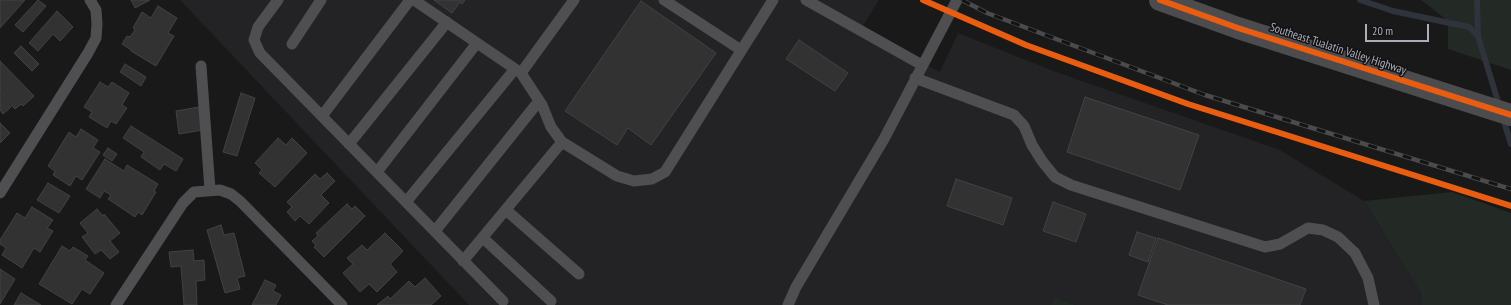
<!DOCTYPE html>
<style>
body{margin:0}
#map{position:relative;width:1511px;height:305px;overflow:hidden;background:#191919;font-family:"PT Sans Narrow",sans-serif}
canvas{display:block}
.scale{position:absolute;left:1365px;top:24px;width:64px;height:18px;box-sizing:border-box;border:2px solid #acadb8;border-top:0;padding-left:5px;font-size:12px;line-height:14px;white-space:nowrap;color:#acadb8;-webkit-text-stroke:3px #131315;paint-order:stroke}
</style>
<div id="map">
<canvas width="1511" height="305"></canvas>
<div class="scale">20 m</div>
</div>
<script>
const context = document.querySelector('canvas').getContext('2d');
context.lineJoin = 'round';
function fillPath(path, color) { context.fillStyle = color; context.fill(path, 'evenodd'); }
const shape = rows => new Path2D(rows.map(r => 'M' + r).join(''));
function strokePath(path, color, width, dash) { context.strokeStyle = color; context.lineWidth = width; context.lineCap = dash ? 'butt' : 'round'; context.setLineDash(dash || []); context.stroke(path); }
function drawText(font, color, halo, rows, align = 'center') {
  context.font = font + ' "PT Sans Narrow",sans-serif'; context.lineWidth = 3; context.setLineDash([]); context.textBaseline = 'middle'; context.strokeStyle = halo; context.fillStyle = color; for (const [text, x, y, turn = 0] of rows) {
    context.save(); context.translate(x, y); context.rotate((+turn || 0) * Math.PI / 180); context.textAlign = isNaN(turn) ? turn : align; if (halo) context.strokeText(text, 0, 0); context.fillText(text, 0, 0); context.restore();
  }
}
const built = shape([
 [180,0,879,0,860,31,940,72,958,33,1056,72,1280,150,1364,201,1422,295,1422,305,1076,305,1055,297,1050,305,469,305]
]);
const green = shape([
 [1421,0,1511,0,1511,70,1448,49,1448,21],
 [1452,192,1511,213,1511,305,1422,305,1422,295,1364,201],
 [1055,297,1076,305,1050,305]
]);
const stream = shape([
 [1360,0,1393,11,1469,27,1478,36],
 [1477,0,1478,36,1499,105],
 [1503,118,1511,144]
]);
const building = shape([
 [0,0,25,0,0,28,0,0],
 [38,0,46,6,23,32,15,25,38,0],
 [131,0,150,0,135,8,131,0],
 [434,0,465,0,462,4,460,2,452,13,434,0],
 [641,1,716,53,651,145,628,128,617,145,565,111,641,1],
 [158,6,177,18,168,33,174,36,156,66,131,51,131,50,122,44,127,36,130,37,135,30,133,28,142,12,151,18,158,6],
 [57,11,73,27,60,41,53,34,38,51,29,43,57,11],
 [799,40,848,73,835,91,786,59,799,40],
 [21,46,39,64,32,71,14,53,21,46],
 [0,61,34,96,23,106,21,104,15,109,0,93,0,61],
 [125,64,146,77,141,86,120,72,125,64],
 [100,82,108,87,112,82,129,93,122,105,127,108,116,124,111,121,107,128,89,117,92,112,84,107,100,82],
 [241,93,255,98,237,156,223,152,241,93],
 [0,95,11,107,3,114,0,110,0,95],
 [1085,97,1199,135,1180,190,1067,152,1085,97],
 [199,107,203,130,179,134,176,111,199,107],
 [0,123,10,133,0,143,0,123],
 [131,126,183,159,176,171,164,164,160,170,141,157,144,152,123,138,131,126],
 [81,129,98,140,93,148,100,152,82,180,76,176,70,186,53,175,55,171,48,166,69,132,76,137,81,129],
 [278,138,286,145,292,138,307,153,275,187,259,173,262,170,255,163,278,138],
 [108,148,117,154,112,161,103,155,108,148],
 [105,159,124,171,127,165,158,184,154,191,156,192,142,215,138,212,135,217,108,199,111,195,104,191,100,198,86,189,105,159],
 [327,173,335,181,321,195,329,203,309,224,300,216,295,221,287,212,292,207,287,202,315,174,320,179,327,173],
 [956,179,1012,198,1003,225,947,206,956,179],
 [48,183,70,196,59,213,37,200,48,183],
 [1053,202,1086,214,1076,242,1043,231,1053,202],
 [347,204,352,209,355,206,365,216,324,257,314,247,316,245,312,241,318,236,316,233,347,204],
 [32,207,53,220,47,228,53,231,40,252,34,248,22,268,2,255,6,248,0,244,0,240,17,213,25,218,32,207],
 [97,209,103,216,104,214,120,233,110,241,119,252,110,259,101,250,95,254,82,237,88,233,80,223,97,209],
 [221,225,224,235,234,233,245,276,237,278,240,289,225,293,207,230,221,225],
 [1137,232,1156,238,1148,262,1129,255,1137,232],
 [385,233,403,251,390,264,397,272,377,292,369,284,360,292,343,273,353,264,347,258,362,245,367,250,385,233],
 [1158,238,1306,289,1300,305,1168,305,1138,295,1158,238],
 [62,246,70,251,73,247,88,256,85,260,104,273,90,294,82,289,72,304,39,284,62,246],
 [193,250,194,261,204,260,205,280,196,281,197,305,184,305,181,266,171,267,169,252,193,250],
 [0,269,15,279,0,304,0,269],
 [425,278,441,296,431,305,377,305,388,296,390,299,409,281,415,287,425,278],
 [265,280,276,285,273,291,281,295,276,305,252,305,265,280],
 [21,293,41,305,14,305,21,293]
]);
const lane = shape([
 [278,0,258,27,254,40,260,53,503,301],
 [414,0,521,73,542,105,551,127,562,142,617,176,634,181,652,179,665,172,773,0],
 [664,0,741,50],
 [806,0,922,65],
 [292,44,321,0],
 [201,66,210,190],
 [521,73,574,0],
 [915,78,1014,115,1024,126,1032,145,1042,161,1055,177,1071,185,1265,247,1280,244,1308,228,1323,230,1338,237,1355,253,1368,278,1374,305],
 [322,116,410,0],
 [349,144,447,22],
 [377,172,477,43],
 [0,193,88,53,96,38,97,24,96,10,90,0],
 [406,202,515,69],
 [506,210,579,274],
 [435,231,539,101],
 [483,238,551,301],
 [463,261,562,142],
 [116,305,183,203,194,192,220,190,231,194,240,201,342,305],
 [788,305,796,287,884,139,957,0]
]);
const primary = shape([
 [1160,0,1238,28,1511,115]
]);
const rail = shape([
 [962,0,987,13,1205,95,1511,189]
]);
const cycleway = shape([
 [923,0,1026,45,1188,104,1511,206],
 [1160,0,1238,28,1511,115]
]);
const streetNames = [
 ["Southeast Tualatin Valley Highway",1338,49,18]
];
fillPath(built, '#232325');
fillPath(green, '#232924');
strokePath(stream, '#2f333b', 6);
fillPath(building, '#323233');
strokePath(building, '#424245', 1);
strokePath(lane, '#4f4f52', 11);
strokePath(primary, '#4c4c4f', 22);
strokePath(rail, '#4b4b4d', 4.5);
strokePath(rail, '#131315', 3, [9]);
strokePath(cycleway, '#e95d12', 6);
drawText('12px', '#acadb8', '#131315', streetNames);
</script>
